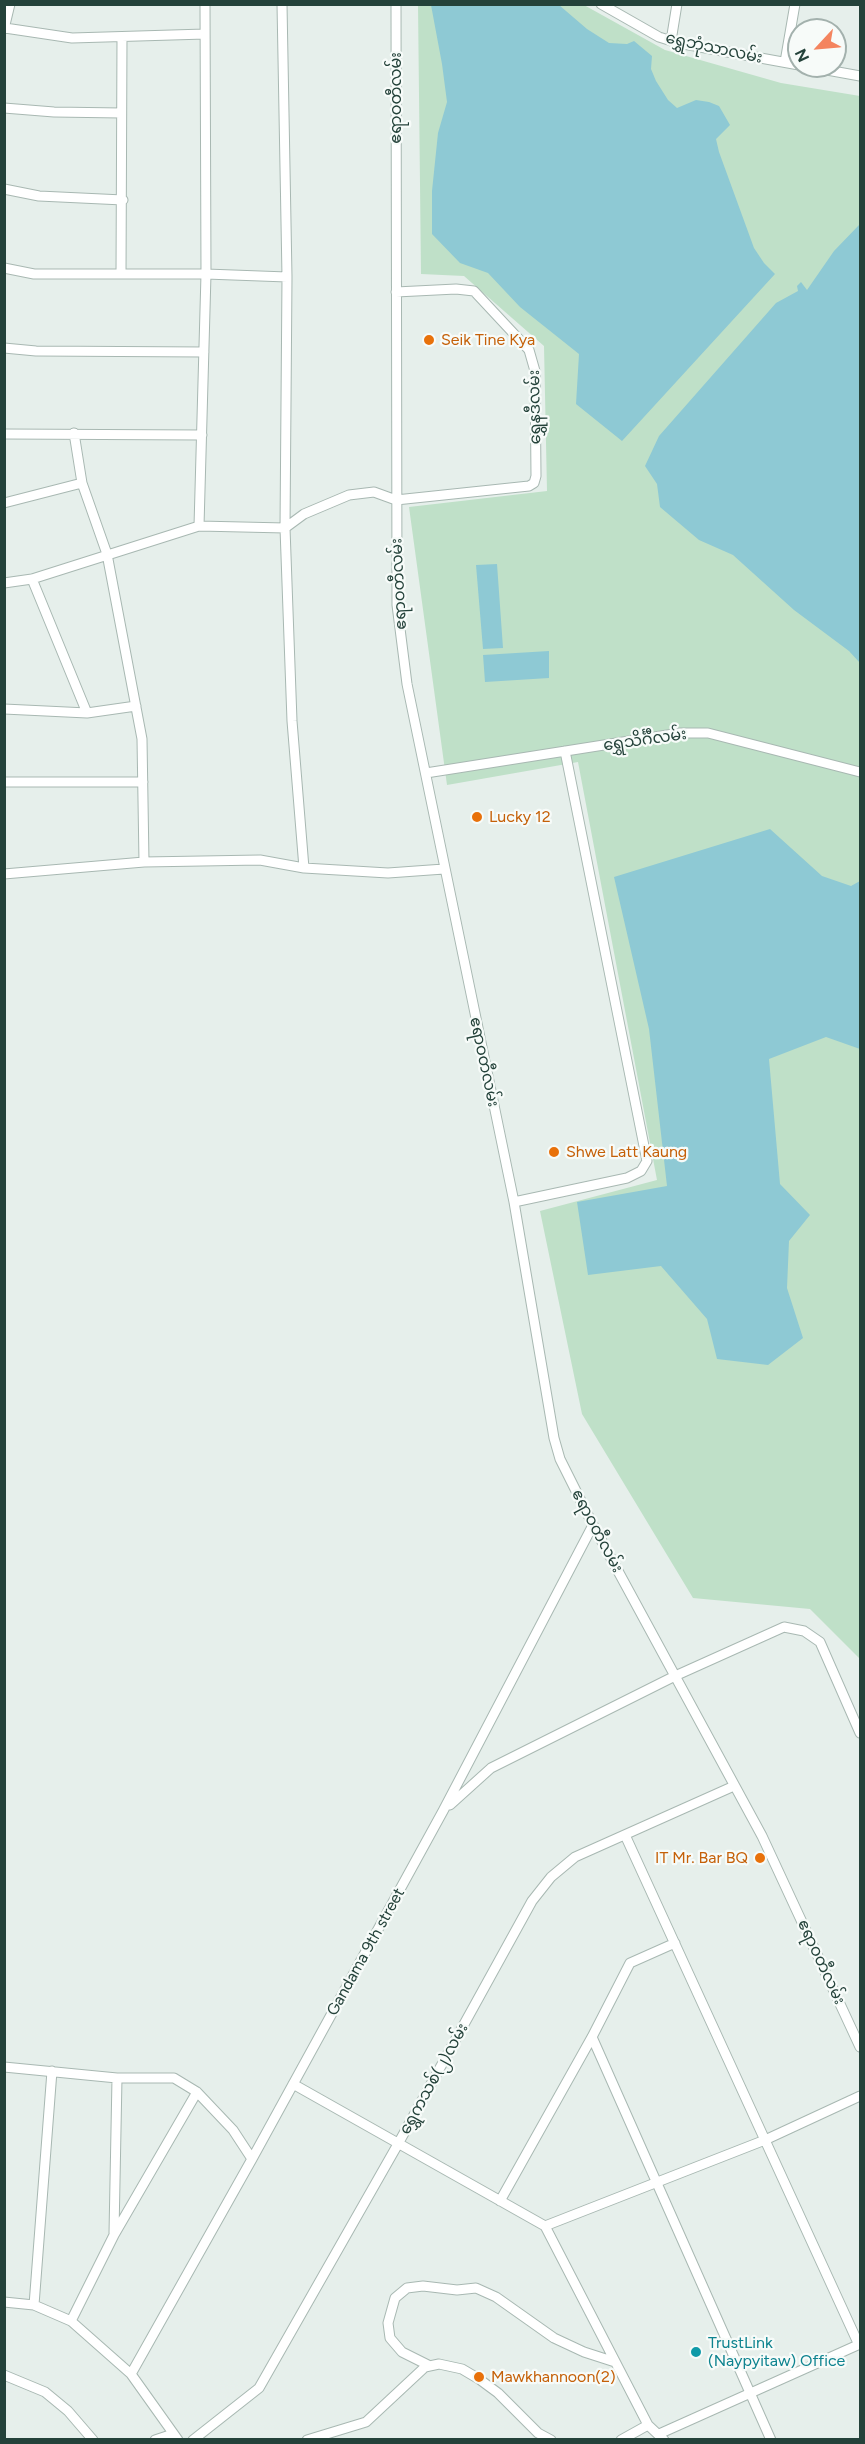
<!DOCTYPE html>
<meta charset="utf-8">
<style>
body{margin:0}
#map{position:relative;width:865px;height:2444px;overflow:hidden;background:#e6efeb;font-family:Figtree,sans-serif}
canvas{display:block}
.frame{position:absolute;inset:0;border:6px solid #24423a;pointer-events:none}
.north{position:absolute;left:787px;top:18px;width:60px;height:60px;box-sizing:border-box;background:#f7fbf9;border:2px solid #a3b1ad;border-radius:50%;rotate:244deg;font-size:16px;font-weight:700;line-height:24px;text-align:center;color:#24423a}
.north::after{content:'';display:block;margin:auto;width:21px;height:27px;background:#f4845f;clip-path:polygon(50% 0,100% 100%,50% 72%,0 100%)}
</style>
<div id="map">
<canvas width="865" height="2444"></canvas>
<div class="frame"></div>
<div class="north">N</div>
</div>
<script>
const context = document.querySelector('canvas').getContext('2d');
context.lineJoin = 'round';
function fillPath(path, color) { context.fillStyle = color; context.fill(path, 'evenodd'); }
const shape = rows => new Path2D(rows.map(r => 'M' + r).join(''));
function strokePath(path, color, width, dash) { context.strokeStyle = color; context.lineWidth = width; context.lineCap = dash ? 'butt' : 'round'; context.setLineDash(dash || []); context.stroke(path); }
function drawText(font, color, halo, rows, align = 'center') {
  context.font = font + ' Figtree,"Noto Sans Myanmar",sans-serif'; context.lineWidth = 4.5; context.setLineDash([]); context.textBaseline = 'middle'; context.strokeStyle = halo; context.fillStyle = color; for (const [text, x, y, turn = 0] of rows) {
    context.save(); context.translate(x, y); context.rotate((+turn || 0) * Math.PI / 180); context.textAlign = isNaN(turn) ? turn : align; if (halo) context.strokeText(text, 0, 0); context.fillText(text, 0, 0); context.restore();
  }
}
const green = shape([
 [418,5,584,5,665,50,781,83,860,96,860,1659,810,1609,693,1598,582,1414,540,1211,657,1180,578,762,447,785,409,507,547,491,544,346,464,276,421,274]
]);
const water = shape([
 [431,5,559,5,587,29,609,43,627,44,634,41,652,56,651,69,656,81,668,100,677,108,696,100,709,102,719,106,730,125,716,139,719,152,754,248,764,263,775,274,622,441,576,404,579,354,520,307,488,273,460,263,432,234,432,191,438,133,447,102,442,64],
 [860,224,860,663,849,651,794,610,733,555,699,540,660,507,657,484,645,466,659,436,776,303,798,291,797,286,801,282,807,290,834,251],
 [497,564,503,648,483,649,476,565],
 [549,651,549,678,485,682,483,655],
 [770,829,822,876,851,886,860,881,860,1049,826,1037,769,1059,780,1184,810,1215,789,1241,787,1288,803,1338,768,1365,717,1359,707,1319,661,1266,588,1275,577,1202,667,1186,649,1029,614,877]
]);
const street = shape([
 [282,4,287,277,285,528,292,721,304,868],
 [396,4,397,605,407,684,514,1202,554,1438,560,1459,593,1525,762,1836,860,2047],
 [601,4,659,37,678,43,799,65],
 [5,28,72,38,205,34],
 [4,29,10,4],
 [671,41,677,4],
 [785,62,795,4],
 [805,66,860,76],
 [4,108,54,112,121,113],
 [4,189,39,196,123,200],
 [4,268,34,274,206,274,287,277],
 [121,274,122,37],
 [4,348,36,351,204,352],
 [74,433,82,483,107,554,142,739,144,862],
 [4,434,202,435],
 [4,503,82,483],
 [199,526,206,274,205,4],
 [32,579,87,713],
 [4,583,32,579,199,526,285,528,304,514,349,495,374,492,396,500,529,486,534,483,536,476,535,371,529,350,474,291,456,289,396,292],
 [4,709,87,713,136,706],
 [426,773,680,733,708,733,860,772],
 [4,782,143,782],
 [4,874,144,862,260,860,304,868,388,873,444,869],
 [514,1202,627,1178,641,1171,647,1161,565,751],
 [450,1805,491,1768,675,1676,784,1627,804,1631,820,1642,860,1733],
 [625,1835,859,2345],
 [592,2037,771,2440],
 [4,2067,117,2078,174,2078,197,2092,233,2130,252,2159],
 [293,2084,545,2226,648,2425],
 [500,2201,592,2037,630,1963,675,1943],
 [545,2226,765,2140,860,2096],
 [114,2233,117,2078],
 [4,2302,34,2305,71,2321,131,2374,178,2440],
 [34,2305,52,2071],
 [71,2321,114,2235,197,2092],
 [430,2366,402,2352,390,2338,388,2323,395,2298,407,2288,423,2286,457,2290,476,2288,496,2297,554,2338,584,2352,615,2362],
 [131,2374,252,2159,443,1811,593,1525],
 [4,2375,45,2392,68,2411,93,2440],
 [659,2434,860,2344],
 [155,2440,173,2434],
 [193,2440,259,2388,398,2144,532,1901,551,1877,575,1857,734,1786],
 [307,2440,366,2422,425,2367,439,2364,462,2369,479,2379,498,2393,538,2433,551,2440],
 [621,2440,648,2425,664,2440]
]);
const markers = [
 [429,340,6,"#e8710a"],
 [477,817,6,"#e8710a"],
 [554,1152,6,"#e8710a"],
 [760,1858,6,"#e8710a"],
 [696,2352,6,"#0f9aa8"],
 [479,2377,6,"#e8710a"]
];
const streetNames = [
 ["ရွှေဘုံသာလမ်း",714,48,12],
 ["ဧရာဝတီလမ်း",396,98,-90],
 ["ရွှေနဒီလမ်း",535,407,-91],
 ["ဧရာဝတီလမ်း",399,584,-93],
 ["ရွှေသိင်္ဂီလမ်း",645,740,-8],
 ["ဧရာဝတီလမ်း",484,1062,78],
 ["ဧရာဝတီလမ်း",597,1531,62],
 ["Gandama 9th street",366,1952,-61],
 ["ဧရာဝတီလမ်း",821,1962,65],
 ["ရွှေကသစ်(၂)လမ်း",434,2079,-61]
];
const foodNames = [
 ["Seik Tine Kya",441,340],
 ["Lucky 12",489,817],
 ["Shwe Latt Kaung",566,1152],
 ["IT Mr. Bar BQ",748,1858,"right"],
 ["Mawkhannoon(2)",491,2377]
];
const cultureNames = [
 ["TrustLink",708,2343],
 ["(Naypyitaw) Office",708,2361]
];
fillPath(green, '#bfe0c8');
fillPath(water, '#8ec9d4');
strokePath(street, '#a8b8b2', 11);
strokePath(street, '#fff', 9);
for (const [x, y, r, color] of markers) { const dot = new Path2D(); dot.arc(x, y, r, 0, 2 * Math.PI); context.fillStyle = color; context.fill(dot); strokePath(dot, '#f7fbf9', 2); }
drawText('16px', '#24423a', '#f7fbf9', streetNames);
drawText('16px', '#c56008', '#f7fbf9', foodNames, 'left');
drawText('16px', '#0d838f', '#f7fbf9', cultureNames, 'left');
</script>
